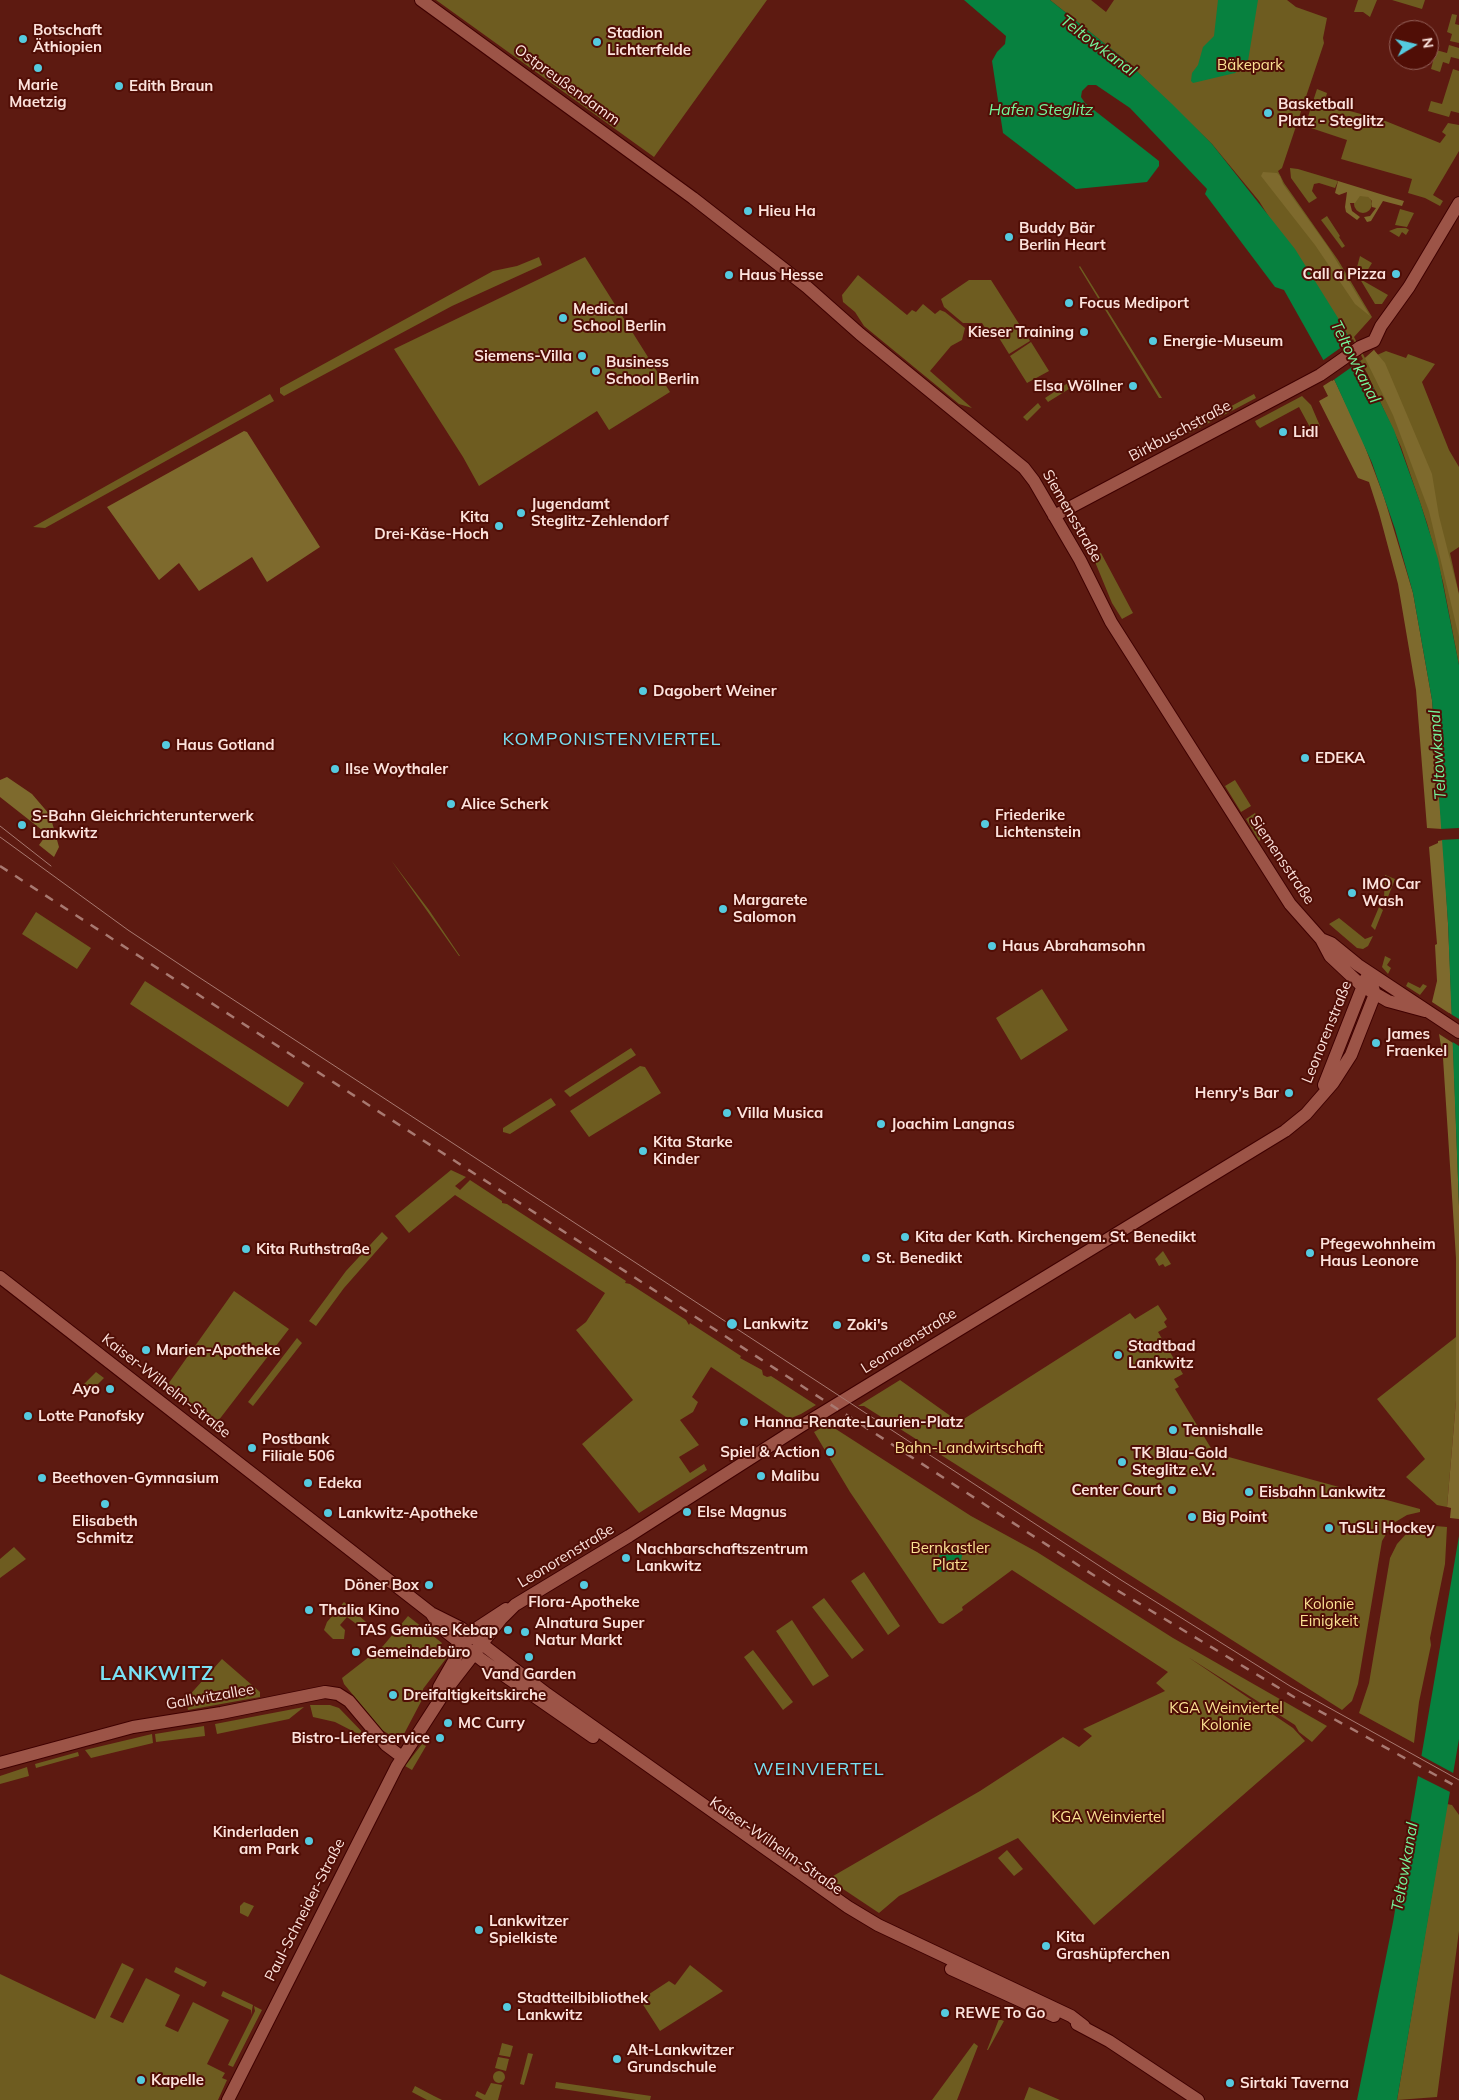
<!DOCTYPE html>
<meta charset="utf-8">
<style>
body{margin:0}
#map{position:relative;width:1459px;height:2100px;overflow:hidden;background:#5d1a11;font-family:Mulish,sans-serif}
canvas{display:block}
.north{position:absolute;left:1389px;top:20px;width:50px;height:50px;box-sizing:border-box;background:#500e06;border:1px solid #95635c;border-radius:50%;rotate:81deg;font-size:14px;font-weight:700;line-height:20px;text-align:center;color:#fce2dc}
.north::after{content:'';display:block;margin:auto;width:18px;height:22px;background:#55cadf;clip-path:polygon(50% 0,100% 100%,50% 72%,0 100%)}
</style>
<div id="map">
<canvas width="1459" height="2100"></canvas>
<div class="north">N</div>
</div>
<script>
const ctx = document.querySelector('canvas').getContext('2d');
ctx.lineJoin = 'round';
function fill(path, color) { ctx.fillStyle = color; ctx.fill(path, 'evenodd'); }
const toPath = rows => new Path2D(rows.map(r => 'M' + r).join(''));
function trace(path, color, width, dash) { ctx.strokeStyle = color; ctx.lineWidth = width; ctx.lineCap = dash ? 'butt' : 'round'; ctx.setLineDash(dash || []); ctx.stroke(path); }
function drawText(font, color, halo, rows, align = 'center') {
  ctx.font = font + ' Mulish,sans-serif'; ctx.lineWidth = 4; ctx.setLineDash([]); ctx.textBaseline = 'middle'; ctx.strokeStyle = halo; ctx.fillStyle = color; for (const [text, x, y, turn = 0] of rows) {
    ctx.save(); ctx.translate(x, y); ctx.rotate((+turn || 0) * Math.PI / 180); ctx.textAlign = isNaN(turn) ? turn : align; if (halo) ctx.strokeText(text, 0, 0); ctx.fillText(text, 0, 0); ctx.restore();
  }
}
fill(toPath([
 [436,0,767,0,654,157],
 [1050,0,1091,0,1106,12,1114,0,1287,0,1296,7,1327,18,1323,38,1324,43,1282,168,1278,171,1284,183,1338,260,1372,317,1354,337,1365,358,1374,350,1377,355,1386,351,1406,358,1408,354,1435,364,1422,382,1449,450,1459,467,1459,547,1450,553,1459,594,1459,665,1443,582,1427,523,1401,447,1367,373,1259,201,1212,144,1124,59],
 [1358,0,1377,0,1370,17,1363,12,1354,12],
 [1392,0,1425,0,1422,9],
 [1452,14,1457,15,1455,24,1459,25,1459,43,1450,41,1452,34,1447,32],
 [1449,45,1459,48,1459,59,1451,57,1449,64,1443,62,1440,72,1431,69,1436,50,1447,53],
 [1453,69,1459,71,1459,113,1451,111,1449,117,1428,111,1431,101,1442,104],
 [1317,89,1327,93,1324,104,1383,120,1440,143,1446,135,1442,132,1448,123,1459,125,1459,151,1433,195,1443,201,1440,206,1425,198,1408,193,1412,179,1341,159,1347,140,1305,126],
 [1290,168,1298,169,1338,181,1335,188,1319,183,1314,184,1312,191,1317,198,1309,203,1291,178],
 '1354 204a9 9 0 1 1 18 0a9 9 0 1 1-18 0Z',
 [1400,209,1414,213,1407,227,1395,225],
 [1327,216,1340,236,1339,237,1345,246,1342,248,1321,220],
 [1397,228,1406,228,1409,230,1406,235,1402,232,1399,237,1389,231],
 [1360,256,1372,263,1364,276,1356,271],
 [539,257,542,265,452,306,284,396,280,393,280,388,493,271,517,266],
 [585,257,670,392,609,430,597,411,479,486,463,457,394,349],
 [1080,266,1162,398,1159,398,1079,267],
 [858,275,907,315,912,310,916,312,923,304,935,314,940,310,945,312,965,328,962,340,951,346,930,371,972,408,959,404,864,326,855,312,843,302,842,295],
 [1360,279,1388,295,1382,304,1375,304],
 [969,280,991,280,1030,341,1009,354,996,333,990,336,982,323,963,323,944,307,941,299],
 [1031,342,1049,371,1027,383,1010,356],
 [1074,379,1077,384,1048,402,1045,398],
 [270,394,274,401,45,528,33,527],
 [1254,394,1256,398,1190,433,1186,430],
 [1302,396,1311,405,1320,426,1312,431,1299,407,1260,428,1257,425,1255,421],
 [1038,403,1041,407,1027,421,1023,417],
 [1101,553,1133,613,1122,619,1112,603,1093,557],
 [1235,780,1251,806,1241,812,1225,786],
 [1255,813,1268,835,1259,841,1246,819],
 [391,860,429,910,460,956,459,956],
 [1385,875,1395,879,1386,902,1384,898],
 [1379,907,1383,910,1375,930,1371,926],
 [36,912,91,948,77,969,22,934],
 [1339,918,1365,939,1373,936,1368,946,1363,949,1357,948,1329,924],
 [1385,956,1391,959,1387,965,1391,968,1388,974,1382,967],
 [145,981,304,1083,288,1107,130,1004],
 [1408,982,1420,988,1423,984,1427,986,1420,995,1406,986],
 [1042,989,1068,1030,1021,1060,996,1018],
 [631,1048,636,1055,570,1097,564,1091],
 [640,1066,645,1067,661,1093,589,1137,570,1111],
 [551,1098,556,1105,510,1134,503,1132,503,1128],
 [451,1170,466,1177,455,1186,460,1190,470,1180,502,1201,502,1203,507,1204,626,1281,625,1283,630,1284,686,1320,689,1325,690,1323,741,1356,740,1358,762,1370,763,1375,767,1377,771,1376,816,1405,801,1414,789,1419,711,1367,692,1397,698,1402,693,1412,680,1420,699,1445,679,1457,690,1473,704,1464,707,1470,639,1513,582,1444,633,1400,576,1330,586,1322,605,1293,455,1195,409,1233,395,1216],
 [382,1232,388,1238,344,1288,316,1326,309,1321,346,1271],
 [1163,1251,1171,1264,1165,1267,1163,1264,1159,1266,1155,1259],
 [234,1291,289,1329,215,1425,166,1387],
 [1158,1305,1167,1319,1164,1322,1167,1327,1158,1332,1183,1374,1174,1379,1179,1387,1175,1389,1214,1453,1420,1509,1420,1512,1407,1515,1392,1524,1382,1541,1358,1684,1352,1701,1342,1710,864,1406,858,1406,900,1380,959,1422,1130,1313,1135,1319],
 [1456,1337,1456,1401,1447,1507,1437,1505,1406,1477,1425,1459,1377,1399],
 [297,1338,302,1343,253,1406,248,1402],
 [96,1372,104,1378,86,1396,86,1389,82,1386],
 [828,1424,971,1516,1037,1552,1173,1638,1327,1726,1312,1742,1299,1732,1295,1725,1188,1657,1293,1728,1305,1741,1094,1925,1018,1838,899,1896,879,1913,828,1879,980,1791,1063,1737,1079,1747,1092,1736,1083,1729,1165,1691,1156,1683,1168,1672,1012,1570,962,1607,963,1610,943,1624,939,1623,850,1492,814,1432],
 [1424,1525,1447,1527,1445,1564,1430,1638,1431,1645,1419,1702,1414,1743,1359,1713,1369,1683,1390,1558,1397,1544,1406,1534],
 [14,1547,26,1559,0,1578,0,1559],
 [864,1572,900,1626,888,1635,851,1581],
 [824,1598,864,1650,852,1659,812,1607],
 [344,1602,366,1622,364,1625,359,1626,347,1617,340,1625,345,1630,344,1639,333,1639,324,1630,327,1622],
 [408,1616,442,1643,438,1649,448,1656,423,1689,424,1696,404,1734,395,1738,382,1730,344,1684,342,1678,383,1646],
 [792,1620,829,1676,813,1686,776,1631],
 [753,1650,793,1702,783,1710,744,1657],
 [222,1659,260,1692,260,1697,188,1710,186,1699],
 [310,1705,330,1705,339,1708,370,1740,335,1722,313,1717],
 [304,1707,289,1719,217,1734,215,1724],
 [204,1726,205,1736,156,1742,155,1734],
 [152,1734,153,1743,91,1758,85,1750],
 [422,1744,426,1746,412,1770,405,1766],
 [78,1752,79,1756,36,1768,35,1764],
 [27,1767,29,1776,0,1784,0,1776],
 [1447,1804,1452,1805,1459,1815,1459,1931,1437,2097,1397,2100],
 [1007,1850,1023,1869,1014,1876,998,1858],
 [244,1902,254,1906,248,1917,240,1913,240,1906],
 [122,1963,134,1969,110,2017,123,2023,146,1978,180,1995,165,2026,178,2032,193,2002,229,2020,207,2064,225,2073,222,2078,227,2080,218,2100,0,2100,0,1974,95,2019],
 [690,1965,723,1991,660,2031,640,2000,669,1981,675,1985],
 [176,1967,207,1982,204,1987,174,1972],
 [223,1991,253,2005,251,2015,251,2010,221,1996],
 [254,2006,262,2010,233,2067,228,2065,255,2011],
 [999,2019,1004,2021,988,2050,987,2050],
 [502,2043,513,2046,510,2057,499,2055],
 [974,2043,978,2046,957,2100,932,2100],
 [528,2053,533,2054,524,2085,520,2084],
 [498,2057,509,2059,506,2071,495,2068],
 '493 2077a6 6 0 1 1 12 0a6 6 0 1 1-12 0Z',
 [556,2082,651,2096,650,2100,636,2100,555,2088],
 [491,2083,502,2085,498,2100,483,2100,475,2096,477,2091,485,2095],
 [415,2086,434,2096,442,2100,427,2100,412,2092],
 [1029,2087,1039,2091,1060,2100,1024,2100]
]), '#6e5c20');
fill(toPath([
 [1263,172,1277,173,1280,176,1283,184,1328,247,1370,316,1355,304,1315,245,1261,176],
 [1338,181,1390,197,1404,201,1402,206,1383,201,1371,221,1367,222,1364,217,1370,216,1376,208,1372,207,1372,201,1368,197,1360,196,1355,203,1350,203,1352,211,1360,217,1357,220,1346,212,1345,207,1347,192,1339,195,1335,193],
 [1374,350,1385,363,1432,474,1439,516,1459,595,1459,637,1429,511,1393,415,1365,358],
 [1334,379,1361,436,1384,497,1413,593,1432,700,1442,829,1427,828,1416,690,1398,584,1379,513,1369,482,1358,478,1319,401,1328,396,1323,386],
 [244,431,247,432,320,547,267,582,252,557,199,591,179,563,159,580,107,507],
 [7,777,32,794,50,815,59,847,54,857,39,845,47,834,0,797,0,780],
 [1443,840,1448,923,1452,1015,1432,1002,1437,981,1435,945,1437,944,1429,847,1438,843,1438,841],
 [1439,1034,1453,1043,1459,1206,1459,1519,1450,1518,1451,1508,1447,1507,1456,1401,1456,1258,1443,1058]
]), '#7e6a2d');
fill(toPath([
 [964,0,1050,0,1124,59,1172,104,1212,144,1295,249,1343,326,1394,430,1420,502,1438,559,1459,665,1459,1206,1448,923,1432,700,1413,593,1395,529,1372,463,1334,379,1284,290,1275,287,1205,194,1207,189,1130,108,1096,85,1088,85,1082,91,1081,97,1085,103,1159,161,1159,166,1147,182,1076,189,1003,133,992,61,997,52,1005,44,1006,36],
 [1218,0,1258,0,1248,61,1235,73,1193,83,1191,81,1192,73,1198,65,1203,47,1214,36],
 [1459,1536,1459,1739,1397,2100,1357,2100,1393,1922],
 [956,1546,960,1547,963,1551,960,1565,952,1571,939,1572,936,1566,940,1554,946,1548]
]), '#07813f');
fill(toPath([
 [1353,339,1363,359,1332,381,1322,361],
 [1459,828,1459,839,1440,840,1440,829],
 [1449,1013,1459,1019,1459,1046,1451,1041],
 [1420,1755,1455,1774,1452,1793,1416,1775]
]), '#5d1a11');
const secondary = toPath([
 [421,0,693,198,807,287,860,334,1024,468,1034,481,1080,560,1111,622,1290,904,1321,939,1330,956,1362,986,1388,1001,1425,1011],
 [1054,516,1320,375,1360,347,1374,341,1381,326,1409,287,1459,203],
 [1321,939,1331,943,1358,965,1459,1032],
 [1324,1085,1366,978],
 [0,1277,431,1613,461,1628,547,1694,848,1907,878,1925,1071,2016,1084,2026],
 [431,1613,440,1627,482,1660,593,1737],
 [439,1687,463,1645,477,1628,506,1609],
 [0,1763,133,1727,221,1713,325,1692,338,1694,349,1701,386,1745,402,1757],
 [951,1969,1054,2016],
 [1077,2024,1109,2041,1198,2100],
 [228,2100,397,1766,446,1690,501,1619,515,1605,629,1536,801,1426,1285,1131,1306,1114,1333,1083,1351,1055,1375,994,1368,972]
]);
trace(secondary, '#3f0000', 14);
trace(secondary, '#9c5447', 12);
trace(toPath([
 [0,826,51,866],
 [0,837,128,930,194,974,1121,1580,1290,1686,1459,1780]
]), '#a87971', 1);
trace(toPath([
 [0,866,1115,1589,1294,1697,1459,1788]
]), '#a87971', 2.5, [9, 9]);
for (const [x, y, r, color] of [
 [23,39,5,"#55cadf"],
 [597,42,5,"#55cadf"],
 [38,68,5,"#55cadf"],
 [119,86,5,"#55cadf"],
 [1268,113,5,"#55cadf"],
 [748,211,5,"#55cadf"],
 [1009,237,5,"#55cadf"],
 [1396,274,5,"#55cadf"],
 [729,275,5,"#55cadf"],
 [1069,303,5,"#55cadf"],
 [563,318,5,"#55cadf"],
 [1084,332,5,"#55cadf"],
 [1153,341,5,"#55cadf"],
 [582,356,5,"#55cadf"],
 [596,371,5,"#55cadf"],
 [1133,386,5,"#55cadf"],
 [1283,432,5,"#55cadf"],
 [521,513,5,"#55cadf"],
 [499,526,5,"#55cadf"],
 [643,691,5,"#55cadf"],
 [166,745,5,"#55cadf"],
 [1305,758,5,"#55cadf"],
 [335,769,5,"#55cadf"],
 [451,804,5,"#55cadf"],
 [985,824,5,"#55cadf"],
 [22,825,5,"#55cadf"],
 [1352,893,5,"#55cadf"],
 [723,909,5,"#55cadf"],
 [992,946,5,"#55cadf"],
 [1376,1043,5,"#55cadf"],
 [1289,1093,5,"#55cadf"],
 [727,1113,5,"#55cadf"],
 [881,1124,5,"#55cadf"],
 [643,1151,5,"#55cadf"],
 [905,1237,5,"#55cadf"],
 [246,1249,5,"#55cadf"],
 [1310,1253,5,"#55cadf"],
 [866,1258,5,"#55cadf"],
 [732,1324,6,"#55cadf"],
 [837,1325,5,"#55cadf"],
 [146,1350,5,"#55cadf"],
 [1118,1355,5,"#55cadf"],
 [110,1389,5,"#55cadf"],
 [28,1416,5,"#55cadf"],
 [744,1422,5,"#55cadf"],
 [1173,1430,5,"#55cadf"],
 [252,1448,5,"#55cadf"],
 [830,1452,5,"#55cadf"],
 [1122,1462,5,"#55cadf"],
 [761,1476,5,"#55cadf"],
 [42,1478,5,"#55cadf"],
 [308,1483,5,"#55cadf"],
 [1172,1490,5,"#55cadf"],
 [1249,1492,5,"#55cadf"],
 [105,1504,5,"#55cadf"],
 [687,1512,5,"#55cadf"],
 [328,1513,5,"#55cadf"],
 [1192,1517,5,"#55cadf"],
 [1329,1528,5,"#55cadf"],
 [626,1558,5,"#55cadf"],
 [429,1585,5,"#55cadf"],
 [584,1585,5,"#55cadf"],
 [309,1610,5,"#55cadf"],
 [508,1630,5,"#55cadf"],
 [525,1632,5,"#55cadf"],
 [356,1652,5,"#55cadf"],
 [529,1657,5,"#55cadf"],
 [393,1695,5,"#55cadf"],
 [448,1723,5,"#55cadf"],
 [440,1738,5,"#55cadf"],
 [309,1841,5,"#55cadf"],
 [479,1930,5,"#55cadf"],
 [1046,1946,5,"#55cadf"],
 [507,2007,5,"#55cadf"],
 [945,2013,5,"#55cadf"],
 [617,2059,5,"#55cadf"],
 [141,2080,5,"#55cadf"],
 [1230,2083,5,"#55cadf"]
]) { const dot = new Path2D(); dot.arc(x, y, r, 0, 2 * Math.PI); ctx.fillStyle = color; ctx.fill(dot); trace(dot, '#500e06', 2); }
drawText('bold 15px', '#fce2dc', '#500e06', [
 ["Botschaft",33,30],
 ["Äthiopien",33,47],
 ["Stadion",607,33],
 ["Lichterfelde",607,50],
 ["Marie",38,85,"center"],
 ["Maetzig",38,102,"center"],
 ["Edith Braun",129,86],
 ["Basketball",1278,104],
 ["Platz - Steglitz",1278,121],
 ["Hieu Ha",758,211],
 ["Buddy Bär",1019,228],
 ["Berlin Heart",1019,245],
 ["Call a Pizza",1386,274,"right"],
 ["Haus Hesse",739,275],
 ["Focus Mediport",1079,303],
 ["Medical",573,309],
 ["School Berlin",573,326],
 ["Kieser Training",1074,332,"right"],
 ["Energie-Museum",1163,341],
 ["Siemens-Villa",572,356,"right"],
 ["Business",606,362],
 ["School Berlin",606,379],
 ["Elsa Wöllner",1123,386,"right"],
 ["Lidl",1293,432],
 ["Jugendamt",531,504],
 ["Steglitz-Zehlendorf",531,521],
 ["Kita",489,517,"right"],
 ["Drei-Käse-Hoch",489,534,"right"],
 ["Dagobert Weiner",653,691],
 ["Haus Gotland",176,745],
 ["EDEKA",1315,758],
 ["Ilse Woythaler",345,769],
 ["Alice Scherk",461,804],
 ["Friederike",995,815],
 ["Lichtenstein",995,832],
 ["S-Bahn Gleichrichterunterwerk",32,816],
 ["Lankwitz",32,833],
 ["IMO Car",1362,884],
 ["Wash",1362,901],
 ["Margarete",733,900],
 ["Salomon",733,917],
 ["Haus Abrahamsohn",1002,946],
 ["James",1386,1034],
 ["Fraenkel",1386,1051],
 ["Henry's Bar",1279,1093,"right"],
 ["Villa Musica",737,1113],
 ["Joachim Langnas",891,1124],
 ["Kita Starke",653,1142],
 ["Kinder",653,1159],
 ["Kita der Kath. Kirchengem. St. Benedikt",915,1237],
 ["Pfegewohnheim",1320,1244],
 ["Haus Leonore",1320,1261],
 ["Kita Ruthstraße",256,1249],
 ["St. Benedikt",876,1258],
 ["Lankwitz",743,1324],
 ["Zoki's",847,1325],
 ["Stadtbad",1128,1346],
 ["Lankwitz",1128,1363],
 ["Marien-Apotheke",156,1350],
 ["Ayo",100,1389,"right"],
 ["Lotte Panofsky",38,1416],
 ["Hanna-Renate-Laurien-Platz",754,1422],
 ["Tennishalle",1183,1430],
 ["Postbank",262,1439],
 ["Filiale 506",262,1456],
 ["Spiel & Action",820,1452,"right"],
 ["TK Blau-Gold",1132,1453],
 ["Steglitz e.V.",1132,1470],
 ["Malibu",771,1476],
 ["Beethoven-Gymnasium",52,1478],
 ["Edeka",318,1483],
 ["Center Court",1162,1490,"right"],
 ["Eisbahn Lankwitz",1259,1492],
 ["Else Magnus",697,1512],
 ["Lankwitz-Apotheke",338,1513],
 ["Big Point",1202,1517],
 ["Elisabeth",105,1521,"center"],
 ["Schmitz",105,1538,"center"],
 ["TuSLi Hockey",1339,1528],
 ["Nachbarschaftszentrum",636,1549],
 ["Lankwitz",636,1566],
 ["Döner Box",419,1585,"right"],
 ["Flora-Apotheke",584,1602,"center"],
 ["Thalia Kino",319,1610],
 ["Alnatura Super",535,1623],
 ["Natur Markt",535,1640],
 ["TAS Gemüse Kebap",498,1630,"right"],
 ["Gemeindebüro",366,1652],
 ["Vand Garden",529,1674,"center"],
 ["Dreifaltigkeitskirche",403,1695],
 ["MC Curry",458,1723],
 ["Bistro-Lieferservice",430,1738,"right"],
 ["Kinderladen",299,1832,"right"],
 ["am Park",299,1849,"right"],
 ["Lankwitzer",489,1921],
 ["Spielkiste",489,1938],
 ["Kita",1056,1937],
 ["Grashüpferchen",1056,1954],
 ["Stadtteilbibliothek",517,1998],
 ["Lankwitz",517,2015],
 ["REWE To Go",955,2013],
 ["Alt-Lankwitzer",627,2050],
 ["Grundschule",627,2067],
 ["Kapelle",151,2080],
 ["Sirtaki Taverna",1240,2083]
], 'left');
drawText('15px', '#fce293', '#500e06', [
 ["Bäkepark",1250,65],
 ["Bahn-Landwirtschaft",969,1448],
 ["Bernkastler",950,1548],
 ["Platz",950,1565],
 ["Kolonie",1329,1604],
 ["Einigkeit",1329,1621],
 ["KGA Weinviertel",1226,1708],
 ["Kolonie",1226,1725],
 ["KGA Weinviertel",1108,1817]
]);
drawText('15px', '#fce2dc', '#500e06', [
 ["Ostpreußendamm",567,85,36],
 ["Birkbuschstraße",1180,431,-28],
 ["Siemensstraße",1072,516,60],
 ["Siemensstraße",1282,860,56],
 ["Leonorenstraße",1327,1032,-68],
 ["Leonorenstraße",909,1341,-32],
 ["Kaiser-Wilhelm-Straße",166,1386,38],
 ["Leonorenstraße",566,1556,-31],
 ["Gallwitzallee",210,1697,-10],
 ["Kaiser-Wilhelm-Straße",776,1846,35],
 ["Paul-Schneider-Straße",305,1910,-63]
]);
drawText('italic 16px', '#74f49a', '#500e06', [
 ["Teltowkanal",1098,46,37],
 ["Hafen Steglitz",1041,110],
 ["Teltowkanal",1355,362,63],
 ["Teltowkanal",1438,755,-94],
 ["Teltowkanal",1405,1867,-80]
]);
ctx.letterSpacing = '1px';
drawText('18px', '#79e1f4', '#500e06', [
 ["KOMPONISTENVIERTEL",612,740],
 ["WEINVIERTEL",819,1770]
]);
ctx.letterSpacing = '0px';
ctx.letterSpacing = '1px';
drawText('bold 20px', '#79e1f4', '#500e06', [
 ["LANKWITZ",157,1674]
]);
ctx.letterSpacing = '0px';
</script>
